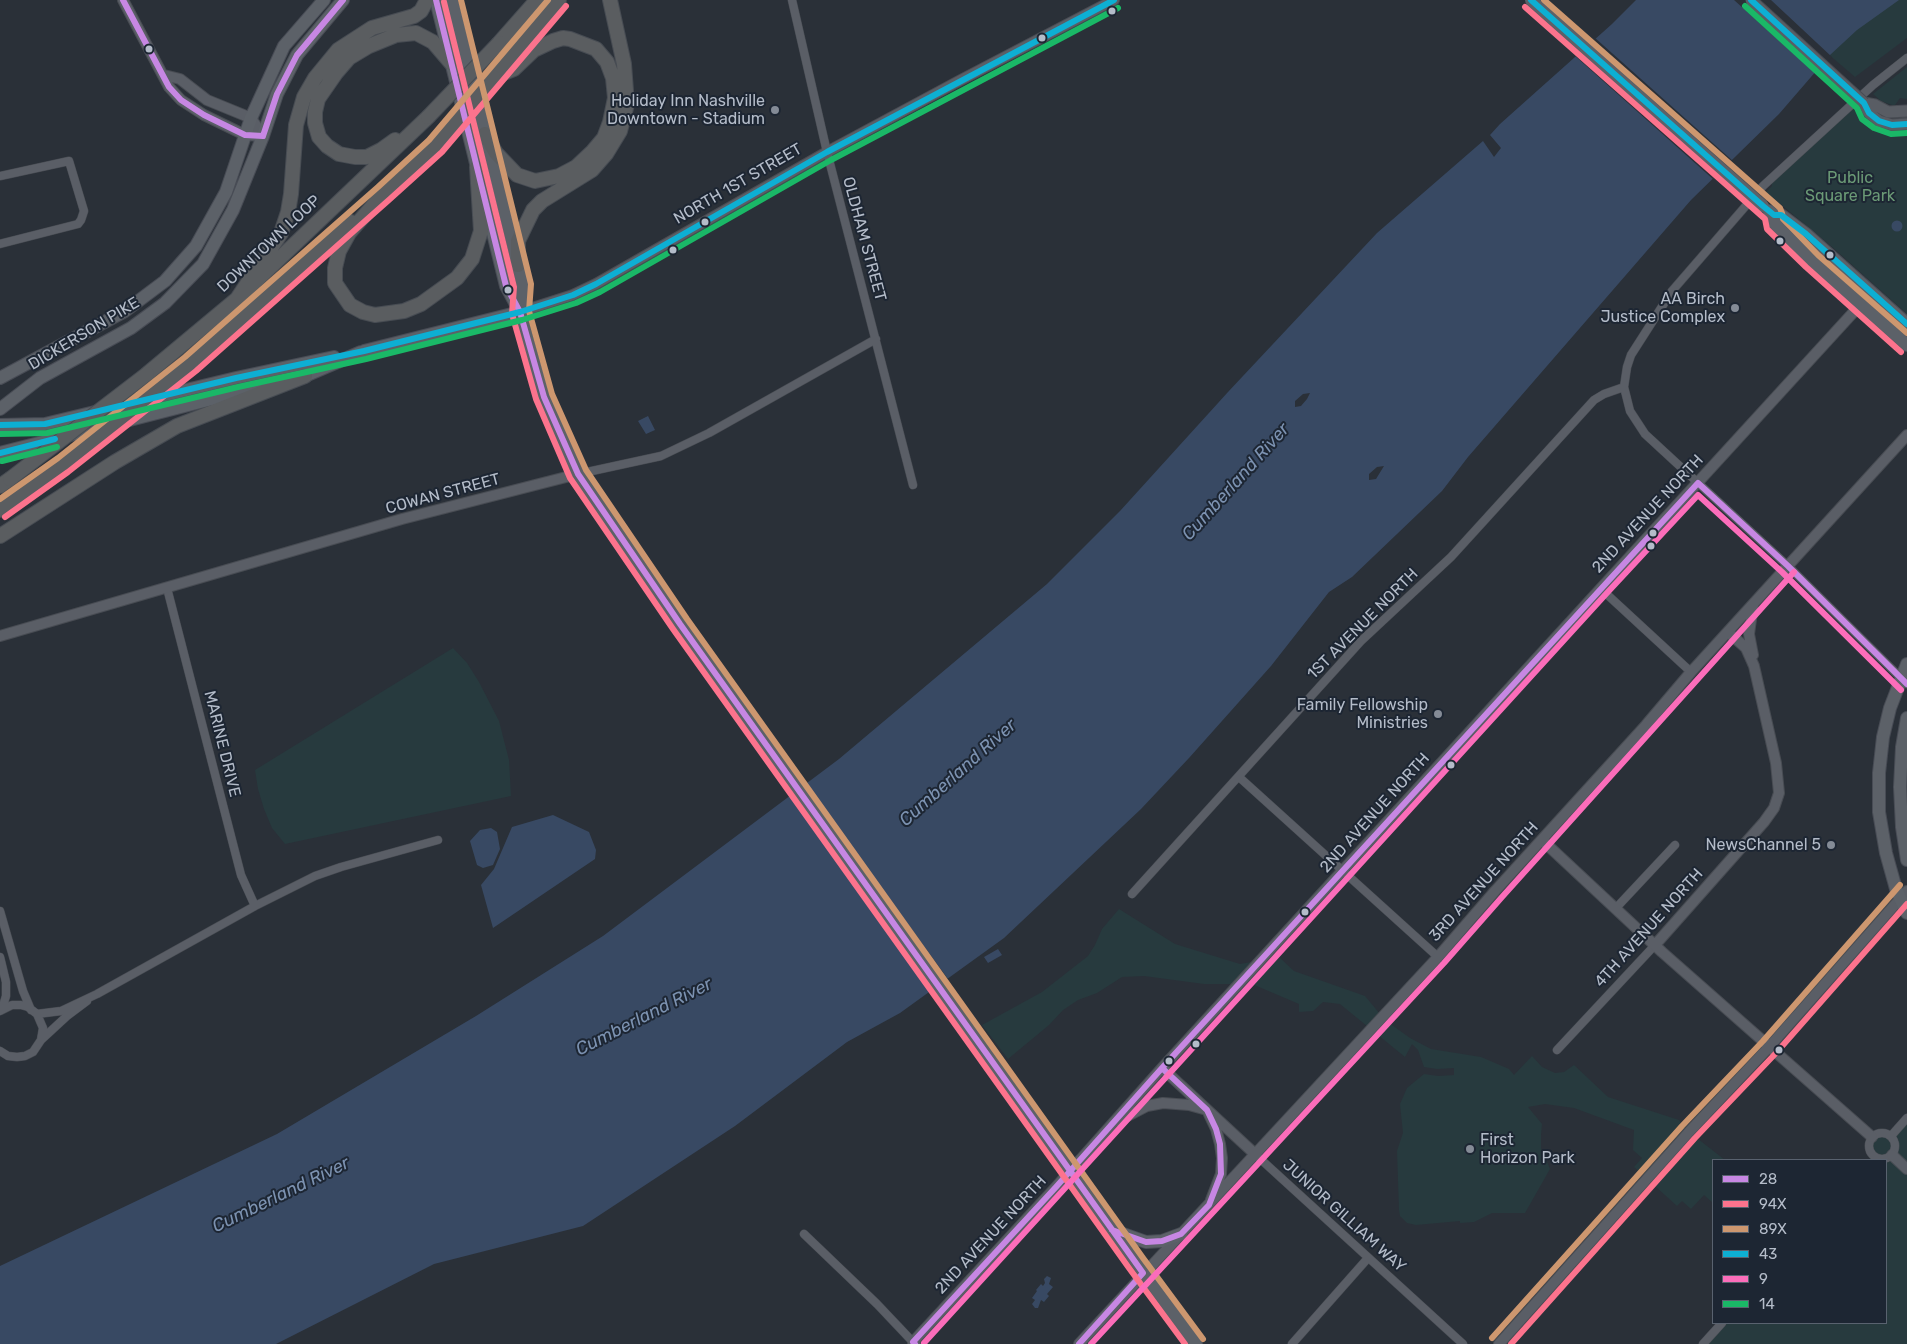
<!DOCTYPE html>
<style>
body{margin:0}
#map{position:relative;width:1907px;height:1344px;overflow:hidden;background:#2a3038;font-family:Rubik,sans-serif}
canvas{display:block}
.legend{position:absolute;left:1712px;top:1159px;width:175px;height:165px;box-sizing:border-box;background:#1d2633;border:1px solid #59626f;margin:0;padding:6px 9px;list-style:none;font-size:15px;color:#b4bcc9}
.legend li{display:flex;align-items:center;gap:10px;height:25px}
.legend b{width:25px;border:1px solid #59626f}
</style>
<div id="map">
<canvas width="1907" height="1344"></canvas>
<ul class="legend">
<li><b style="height:6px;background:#c787e3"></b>28</li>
<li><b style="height:6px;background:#fc738d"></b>94X</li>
<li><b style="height:6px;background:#cd976f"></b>89X</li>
<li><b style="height:6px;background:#0dafd3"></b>43</li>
<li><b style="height:6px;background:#fb6dba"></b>9</li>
<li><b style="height:6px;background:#1ab867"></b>14</li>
</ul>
</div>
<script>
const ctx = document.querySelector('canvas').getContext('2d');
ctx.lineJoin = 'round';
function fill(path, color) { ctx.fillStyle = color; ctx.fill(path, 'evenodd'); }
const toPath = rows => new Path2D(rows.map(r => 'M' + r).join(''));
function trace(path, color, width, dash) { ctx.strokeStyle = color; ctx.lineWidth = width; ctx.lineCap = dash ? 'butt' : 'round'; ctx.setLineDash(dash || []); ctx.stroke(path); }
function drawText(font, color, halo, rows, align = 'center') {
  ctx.font = font + ' Rubik,sans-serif'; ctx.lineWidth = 4; ctx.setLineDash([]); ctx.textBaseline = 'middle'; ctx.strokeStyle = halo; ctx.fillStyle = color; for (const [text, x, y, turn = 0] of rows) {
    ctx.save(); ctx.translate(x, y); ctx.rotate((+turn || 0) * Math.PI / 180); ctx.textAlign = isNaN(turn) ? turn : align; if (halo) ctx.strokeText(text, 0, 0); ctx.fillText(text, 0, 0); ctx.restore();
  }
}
fill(toPath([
 [1877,0,1907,0,1907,38,1855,77,1813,41],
 [1907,67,1907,99,1900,98,1895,105,1892,105,1881,101,1873,94],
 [1851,107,1874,129,1885,133,1901,133,1907,130,1907,314,1831,246,1766,192,1772,186,1771,182],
 [453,648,467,663,479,682,499,721,509,760,511,796,285,844,272,828,264,809,258,789,255,770],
 [1119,909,1175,944,1240,964,1279,957,1294,971,1365,996,1385,1020,1410,1038,1431,1049,1481,1057,1509,1069,1514,1075,1532,1056,1542,1067,1555,1073,1564,1072,1574,1065,1608,1097,1679,1120,1689,1132,1725,1160,1713,1160,1713,1203,1704,1195,1691,1209,1682,1201,1677,1206,1634,1167,1642,1158,1633,1150,1634,1130,1574,1108,1545,1104,1528,1107,1542,1124,1541,1135,1541,1148,1550,1169,1525,1213,1492,1213,1474,1222,1460,1223,1460,1221,1416,1225,1407,1223,1400,1216,1399,1210,1397,1151,1403,1133,1400,1104,1407,1088,1424,1074,1438,1076,1454,1075,1454,1068,1437,1069,1424,1067,1418,1050,1412,1044,1405,1057,1340,1004,1323,1002,1313,1011,1299,1012,1299,1004,1252,984,1204,984,1144,976,1122,977,1097,993,1078,1000,1063,1010,1049,1025,1008,1059,982,1025,1042,992,1088,956,1095,945,1102,929],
 [1907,1118,1907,1344,1703,1344,1722,1323,1886,1323,1886,1160,1869,1160,1873,1156,1869,1145,1873,1135,1877,1133,1886,1133,1891,1136]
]), '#273a3e');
fill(toPath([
 [1636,0,1899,0,1857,30,1830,55,1779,114,1691,200,1468,457,1442,491,1352,577,1329,592,1271,666,1189,758,1141,809,1004,938,900,1013,847,1042,735,1126,583,1226,434,1264,276,1344,0,1344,0,1266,277,1134,476,1016,603,936,839,759,1047,584,1120,511,1228,392,1377,233,1483,141,1494,157,1501,148,1490,135,1500,124,1612,24],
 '1891.5 226a5.5 5.5 0 1 1 11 0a5.5 5.5 0 1 1-11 0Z',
 [648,416,655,430,646,434,638,421],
 [553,815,589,832,596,850,595,859,493,928,481,885,494,869,512,827],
 [491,828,497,832,500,849,493,865,483,868,477,865,470,841,480,830],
 [998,949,1002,955,988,963,984,957],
 [1047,1276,1051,1278,1049,1284,1053,1287,1047,1294,1049,1296,1044,1302,1041,1300,1038,1308,1035,1308,1032,1304,1035,1300,1032,1298,1037,1291,1036,1290,1041,1284,1043,1286,1045,1283,1044,1279]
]), '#384963');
fill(toPath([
 [1734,0,1771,0,1832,57,1817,75],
 [1594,37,1733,161,1714,180,1574,55],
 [1310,393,1307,399,1301,406,1295,407,1295,401,1303,394],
 [1384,466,1376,479,1369,480,1369,474,1377,467],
 [806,784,948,979,930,991,791,795]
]), '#2a3038');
const minor = toPath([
 [792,0,827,152,913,485],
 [1907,58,1873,85,1763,186,1672,291,1631,355,1627,367,1624,387,1630,411,1645,434,1788,566,1907,684],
 [0,176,69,161,84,211,81,220,78,224,0,244],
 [578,474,661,456,709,433,876,339],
 [167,588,241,875,255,906],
 [1600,588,1691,672],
 [1239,777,1438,957],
 [1132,894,1361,641,1451,557,1594,400,1604,394,1624,387],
 [1616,908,1675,845],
 [0,911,23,991,31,1010],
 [0,957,6,982,6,996,2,1009],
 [0,1011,12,1005,21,1005,28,1007,37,1014,43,1028,41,1040,33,1052,25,1056,17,1057,8,1056,0,1051],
 [37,1014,61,1011,97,994,255,906,315,876,341,867,438,840],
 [41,1040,67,1016,87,1001],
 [1557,1050,1655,945],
 '1869 1146a13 13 0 1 1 26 0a13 13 0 1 1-26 0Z',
 [1891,1136,1907,1118],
 [1256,1155,1463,1344],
 [804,1234,877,1304,913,1342,912,1344],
 [1292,1344,1368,1258],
 [1703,1344,1722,1323]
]);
const tertiary = toPath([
 [123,0,169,87,181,100,204,115,245,135,263,136],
 [164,75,180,79,207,100,251,118,263,136],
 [520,312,573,295,596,284,827,152,959,81,1114,0],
 [0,636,402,519,578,474],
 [1753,655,1749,634,1753,605],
 [1542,840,1662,952,1872,1137],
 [1655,945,1764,822,1774,808,1779,793,1776,763,1754,666,1746,648,1728,632],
 [1162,1068,1256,1155],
 [1118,1121,1147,1106,1163,1103,1189,1105,1207,1110,1216,1129,1220,1144,1222,1158,1221,1174,1211,1200],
 [1892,1155,1907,1169],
 [915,1344,913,1342,1056,1187,1162,1068,1861,304],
 [1079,1344,1438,957,1495,891,1646,725,1691,672,1907,435],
 [1499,1344,1689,1132,1769,1047,1907,891]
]);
const secondary = toPath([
 [1864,103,1869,113,1879,121,1892,125,1907,124],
 [1864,103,1875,105,1888,112,1907,111]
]);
const primary = toPath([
 [436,0,506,286,520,312,544,397,578,474,680,624],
 [452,0,523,286,520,312],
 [1769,211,1774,215,1781,215,1806,234,1907,324],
 [1774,215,1774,223,1812,261,1907,345],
 [364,351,520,312],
 [0,378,125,311,165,281,196,246,226,192,251,118,284,46,324,0],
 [296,378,305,376,361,352],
 [0,409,40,378,131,328,165,303,203,264,233,210,263,136,277,94,297,55,343,0],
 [0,425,45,424,236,378,334,357],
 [0,453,271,384],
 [1907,664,1890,708,1883,737,1879,773,1879,812,1886,853,1896,889,1907,913],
 [1907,718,1902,747,1900,787,1902,827,1907,860],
 [1087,1195,1196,1344],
 [1112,1230,1146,1242,1162,1241,1181,1234]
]);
const motorway = toPath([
 [499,43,537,0],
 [495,75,559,0],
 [485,134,496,153,517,175,535,181,559,176,576,167,593,151,604,138,610,122,615,98,613,78,607,62,596,49,570,39,563,38,553,41,534,50,514,69,493,77],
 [395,140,381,150,367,157,355,157,339,154,327,146,319,137,315,123,315,112,318,99,336,73,349,58,369,46,396,35,416,33,433,42,451,63],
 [384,193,349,233,339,251,335,268,335,283,350,305,363,312,375,315,404,311,421,304,457,278,472,259,481,231,477,167],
 [377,199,435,146],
 [518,265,518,241,533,210,542,201,592,170,606,154,620,131,627,104,624,64,610,0],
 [237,299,281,233,288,212,291,194,296,125,304,97,315,78,338,50,372,28,414,16,421,11,427,0],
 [191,364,351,222],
 [147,374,237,299,428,117],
 [0,486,10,479],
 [0,510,63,465],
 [0,536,115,462,177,426,305,376]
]);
trace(minor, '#484c53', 9);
trace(tertiary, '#484c53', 12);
trace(secondary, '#484c53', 13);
trace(primary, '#484c55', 14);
trace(motorway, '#474c53', 16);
trace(minor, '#5a5e66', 8);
trace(tertiary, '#5a5e66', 10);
trace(secondary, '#595d64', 11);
trace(primary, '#5c6168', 12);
trace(motorway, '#5a5d60', 14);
const secondaryBridge = toPath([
 [1751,0,1864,103]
]);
const primaryBridge = toPath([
 [1531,0,1763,206],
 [680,624,1087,1195]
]);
const motorwayBridge = toPath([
 [428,117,499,43],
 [435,146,493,77],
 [63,465,191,364],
 [10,479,147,374]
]);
trace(secondaryBridge, '#484c53', 13, []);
trace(primaryBridge, '#484c55', 14, []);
trace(motorwayBridge, '#474c53', 16, []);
trace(secondaryBridge, '#595d64', 11);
trace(primaryBridge, '#5c6168', 12);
trace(motorwayBridge, '#5a5d60', 14);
trace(toPath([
 [123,0,169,87,181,100,204,115,245,135,263,136],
 [436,0,506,286,520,312,544,397,578,474,680,624,1143,1273,1079,1344],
 [263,136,277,94,297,55,343,0],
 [1112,1230,1146,1242,1162,1241,1181,1234,1209,1205,1221,1174,1220,1144,1216,1129,1207,1110,1162,1068],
 [915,1344,913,1342,1056,1187,1162,1068,1698,483,1788,566,1907,684]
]), '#c787e3', 6);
trace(toPath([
 [444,2,514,287,512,314,536,399,570,478,673,629,1129,1268,1185,1344],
 [1525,7,1765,219,1767,229,1806,267,1901,352],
 [5,517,68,472,196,371,390,199,442,152,566,6],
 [1511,1344,1695,1138,1776,1053,1907,904]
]), '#fc738d', 6);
trace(toPath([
 [461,0,531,284,529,311,552,394,586,470,687,619,1143,1258,1203,1339],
 [1544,0,1780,208,1782,213,1783,219,1818,255,1907,333],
 [0,499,58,458,185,357,378,187,429,140,548,0],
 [1492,1338,1682,1126,1763,1041,1900,885]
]), '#cd976f', 6);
trace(toPath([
 [1531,0,1763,206,1774,215,1781,215,1806,234,1907,324],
 [1751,0,1864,103,1869,113,1879,121,1892,125,1907,124],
 [0,425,45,424,236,378,364,351,520,312,573,295,596,284,827,152,1114,0],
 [0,453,55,439]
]), '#0dafd3', 6);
trace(toPath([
 [924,1343,1606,594,1698,495,1782,572,1901,690],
 [1091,1344,1444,963,1502,897,1794,572]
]), '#fb6dba', 6);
trace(toPath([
 [1745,6,1857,108,1862,119,1874,128,1891,134,1907,133],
 [0,434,47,433,238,387,366,359,522,320,576,303,600,292,831,160,1118,8],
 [2,461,57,447]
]), '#1ab867', 6);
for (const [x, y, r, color] of [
 [1112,11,4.5,"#b4bcc9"],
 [1042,38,4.5,"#b4bcc9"],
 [149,49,4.5,"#b4bcc9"],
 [775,110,5,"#848b96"],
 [705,222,4.5,"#b4bcc9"],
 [1780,241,4.5,"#b4bcc9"],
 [673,250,4.5,"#b4bcc9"],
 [1830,255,4.5,"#b4bcc9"],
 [508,290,4.5,"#b4bcc9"],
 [1735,308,5,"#848b96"],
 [1653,533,4.5,"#b4bcc9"],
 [1651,546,4.5,"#b4bcc9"],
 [1438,714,5,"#848b96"],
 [1451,765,4.5,"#b4bcc9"],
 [1831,845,5,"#848b96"],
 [1305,912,4.5,"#b4bcc9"],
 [1196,1044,4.5,"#b4bcc9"],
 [1779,1050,4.5,"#b4bcc9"],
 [1169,1061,4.5,"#b4bcc9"],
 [1470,1149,5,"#848b96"]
]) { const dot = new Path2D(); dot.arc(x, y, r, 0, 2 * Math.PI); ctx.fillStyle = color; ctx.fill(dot); trace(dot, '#1d2633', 2); }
drawText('16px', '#b4bcc9', '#1d2633', [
 ["Holiday Inn Nashville",765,101],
 ["Downtown - Stadium",765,119],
 ["AA Birch",1725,299],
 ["Justice Complex",1725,317],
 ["Family Fellowship",1428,705],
 ["Ministries",1428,723],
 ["NewsChannel 5",1821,845],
 ["First",1480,1140,"left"],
 ["Horizon Park",1480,1158,"left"]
], 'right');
drawText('16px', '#6b9a76', '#1d2633', [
 ["Public",1850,178],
 ["Square Park",1850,196]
]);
drawText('16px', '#b4bcc9', '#1d2633', [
 ["NORTH 1ST STREET",738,184,-30],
 ["OLDHAM STREET",864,239,75],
 ["DOWNTOWN LOOP",269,244,-43],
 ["DICKERSON PIKE",84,334,-31],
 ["COWAN STREET",443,494,-15],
 ["2ND AVENUE NORTH",1648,514,-47],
 ["1ST AVENUE NORTH",1363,624,-45],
 ["MARINE DRIVE",222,744,76],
 ["2ND AVENUE NORTH",1375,813,-48],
 ["3RD AVENUE NORTH",1484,882,-48],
 ["4TH AVENUE NORTH",1649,928,-48],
 ["JUNIOR GILLIAM WAY",1344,1216,42],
 ["2ND AVENUE NORTH",991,1235,-47]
]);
drawText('italic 18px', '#7c92b1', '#1d2633', [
 ["Cumberland River",1236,482,-48],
 ["Cumberland River",958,773,-42],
 ["Cumberland River",644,1017,-27],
 ["Cumberland River",281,1195,-26]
]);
</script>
